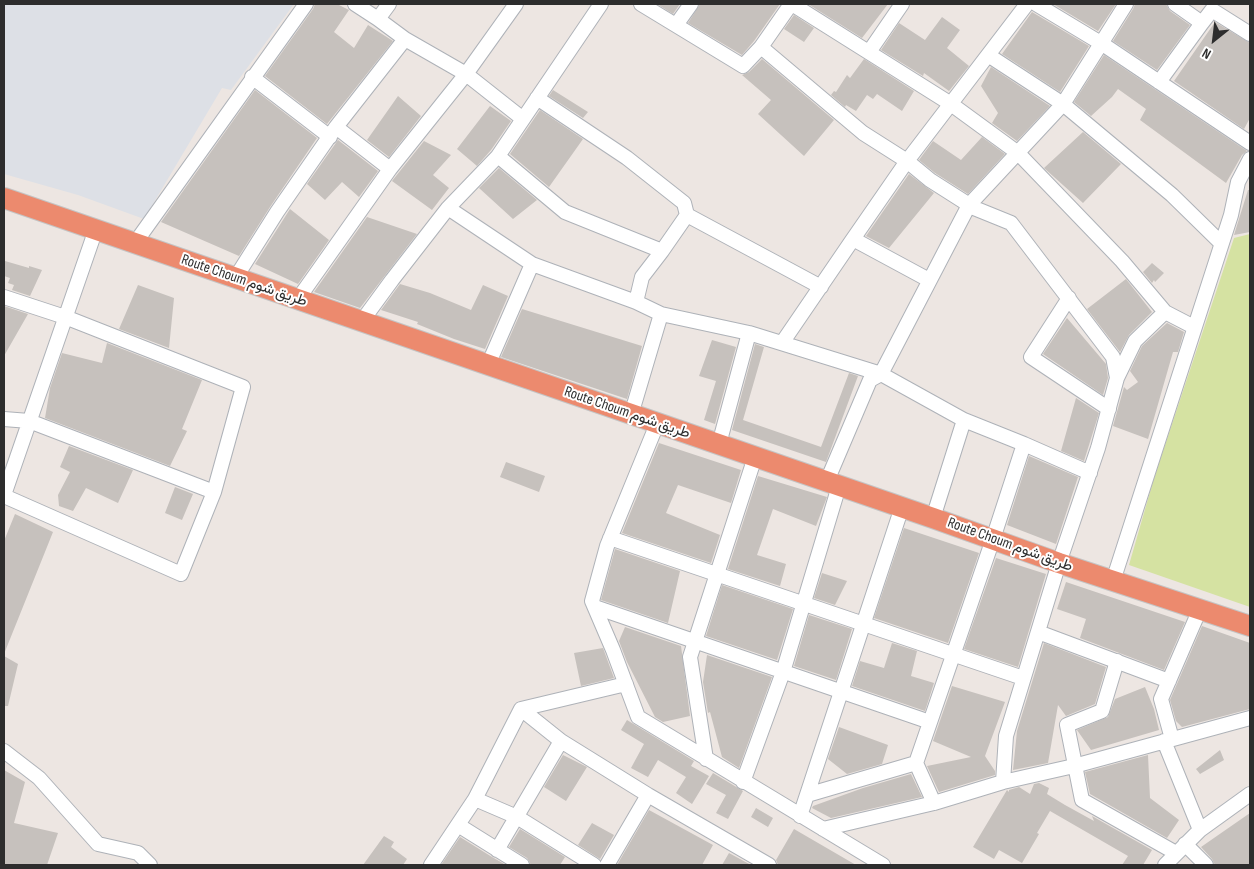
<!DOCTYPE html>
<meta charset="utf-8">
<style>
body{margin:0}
#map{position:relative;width:1254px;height:869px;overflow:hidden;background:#ede6e2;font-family:"Sofia Sans Condensed",sans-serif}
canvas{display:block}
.frame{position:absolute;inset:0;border:5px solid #2d2d2d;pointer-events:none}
.north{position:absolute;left:1189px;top:15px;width:50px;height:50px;-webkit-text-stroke:4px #fff;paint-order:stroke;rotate:209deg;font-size:14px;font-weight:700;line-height:20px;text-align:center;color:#2d2d2d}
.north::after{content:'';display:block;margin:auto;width:18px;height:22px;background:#2d2d2d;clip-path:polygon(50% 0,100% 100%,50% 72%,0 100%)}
</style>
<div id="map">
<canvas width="1254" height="869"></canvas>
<div class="frame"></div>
<div class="north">N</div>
</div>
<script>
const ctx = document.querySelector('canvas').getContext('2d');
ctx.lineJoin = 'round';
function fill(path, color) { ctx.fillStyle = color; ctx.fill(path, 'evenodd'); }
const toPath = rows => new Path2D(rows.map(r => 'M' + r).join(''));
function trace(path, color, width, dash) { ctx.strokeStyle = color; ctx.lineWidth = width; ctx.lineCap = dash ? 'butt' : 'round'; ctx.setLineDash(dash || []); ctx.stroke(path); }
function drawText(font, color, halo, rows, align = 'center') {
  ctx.font = font + ' "Sofia Sans Condensed",Vazirmatn,sans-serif'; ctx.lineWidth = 4; ctx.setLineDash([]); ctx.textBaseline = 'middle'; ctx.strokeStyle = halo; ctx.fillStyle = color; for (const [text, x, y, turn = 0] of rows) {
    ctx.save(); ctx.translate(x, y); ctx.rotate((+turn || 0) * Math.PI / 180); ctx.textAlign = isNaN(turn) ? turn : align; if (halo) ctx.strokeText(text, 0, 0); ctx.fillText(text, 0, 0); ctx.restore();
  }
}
fill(toPath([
 [4,4,294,4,231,90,222,88,144,219,78,195,4,174]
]), '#dde0e6');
fill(toPath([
 [1250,234,1250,607,1129,565,1154,478,1234,238]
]), '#d5e2a2');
fill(toPath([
 [315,4,337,4,349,10,334,32,354,48,368,25,393,41,327,124,265,76,313,9],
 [657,4,680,4,673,14],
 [700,4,780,4,754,41,742,55,688,23],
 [808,4,888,4,862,38],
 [1053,4,1116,4,1098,31],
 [1135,4,1166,4,1170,11,1190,25,1157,70,1113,41,1133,9],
 [1032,12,1089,46,1060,92,1002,54],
 [794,15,814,28,804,42,784,29],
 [942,17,960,30,947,48,969,66,949,91,924,73,923,76,881,50,899,23,925,40],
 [1215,22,1250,43,1250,118,1244,129,1174,81],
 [1104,55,1247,151,1242,155,1226,183,1140,120,1146,109,1118,89,1112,97,1091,116,1074,102],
 [762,59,834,120,804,156,758,114,771,100,742,75,749,72],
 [864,59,914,91,902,111,877,94,873,99,867,95,856,111,846,105,845,107,831,95,834,91,836,92,847,75,850,78],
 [991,67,1050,106,1017,141,992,123,998,113,981,86],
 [255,90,317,138,270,207,239,256,161,222],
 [553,90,588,112,583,118,549,96],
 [398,96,421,116,389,157,367,140],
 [490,106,511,121,491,150,477,166,457,149],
 [540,110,583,139,549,187,510,154],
 [1083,132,1121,164,1083,203,1044,168],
 [982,137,1005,154,968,194,935,173,919,160,933,141,961,160],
 [338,140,378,171,359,197,342,182,325,200,307,184],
 [424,141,451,155,433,175,449,188,432,210,392,181],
 [499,168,537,200,513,219,479,188],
 [909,174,934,193,889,248,866,236],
 [1248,190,1250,190,1250,232,1234,235],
 [290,209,329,240,298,284,255,264],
 [367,217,417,234,360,308,314,292],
 [5,261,29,268,29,266,42,270,30,296,12,290,14,285,8,283,10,278,4,276],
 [1152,263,1164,273,1155,282,1154,280,1152,283,1143,272],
 [1126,279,1152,312,1129,335,1120,352,1087,309],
 [400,284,430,293,471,310,483,285,508,296,485,349,454,339,417,324,418,322,381,310],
 [138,285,174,298,169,348,119,329],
 [4,306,28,314,4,356],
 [522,309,642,346,627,399,501,357],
 [1067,318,1106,364,1108,378,1103,395,1043,354],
 [1167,323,1184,332,1178,352,1173,352,1148,439,1113,426,1124,387,1127,390,1138,382,1130,371,1142,346],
 [712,340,736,347,715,424,704,420,716,381,699,376],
 [107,343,202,380,182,429,187,431,170,466,45,418,50,388,62,353,102,363],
 [755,344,764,347,743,420,821,447,849,373,858,376,826,462,732,430],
 [1076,398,1099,413,1084,461,1061,451],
 [659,443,741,470,731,503,678,485,666,513,720,535,711,563,622,533],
 [69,446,133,470,118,503,86,488,73,511,59,506,58,495,70,472,60,467],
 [1029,456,1078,477,1056,544,1007,525],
 [506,462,545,476,539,492,500,477],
 [758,476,827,497,816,526,773,509,757,555,786,564,780,586,728,569],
 [175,487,193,494,182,520,165,513],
 [15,514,53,532,4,654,4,541],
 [904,528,979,553,948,643,874,618],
 [615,549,680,571,668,623,601,600],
 [996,558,1046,574,1018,667,964,649],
 [822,573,847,581,835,605,814,598],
 [1066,582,1185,622,1164,670,1080,638,1086,619,1057,609],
 [722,585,793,609,777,660,706,636],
 [809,615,852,629,836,680,794,666],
 [1202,626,1250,643,1250,709,1182,727,1176,721,1170,700],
 [625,627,681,646,690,716,663,722,655,717,627,662,619,641],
 [892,643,917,651,911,676,934,683,925,711,852,686,860,661,884,668],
 [1044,643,1106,667,1095,704,1066,716,1058,705,1048,763,1013,770,1017,731],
 [603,648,614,678,581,686,574,653],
 [707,655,772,677,739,768,722,757,710,712,708,713,703,682],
 [4,656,18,664,8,706,4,706],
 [952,686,1005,702,985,756,995,771,995,775,939,792,927,766,971,757,933,741],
 [1145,687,1154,709,1159,730,1091,750,1077,730,1108,717,1115,699],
 [627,720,694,761,691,766,709,776,692,804,676,793,686,777,658,760,648,777,631,768,644,744,621,730],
 [839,727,888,745,882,764,847,774,828,759],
 [1220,750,1224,760,1200,774,1196,769],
 [563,755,587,767,566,801,544,787],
 [1148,755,1150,798,1179,820,1167,838,1090,794,1085,772],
 [4,770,25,782,14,823,58,833,47,865,4,865],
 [713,773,743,791,728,819,716,813,726,795,706,784],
 [911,774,922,797,831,818,812,808,813,806,863,788],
 [1039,783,1049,788,1047,794,1065,805,1094,821,1092,816,1152,850,1143,865,1122,865,1128,856,1050,811,1037,833,1039,834,1022,863,999,850,994,859,973,847,1007,790,1009,792,1009,790,1019,787,1030,794,1034,784],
 [756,808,773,818,768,827,751,817],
 [649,810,713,845,702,865,617,865],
 [1250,813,1250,865,1215,865,1212,859,1201,847],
 [592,823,614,835,600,859,578,845],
 [520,829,565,857,560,865,531,865,527,858,509,847],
 [794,829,856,865,778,865,776,860],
 [384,836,394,842,391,847,407,859,403,865,363,865],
 [460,837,492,857,506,865,441,865],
 [729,853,751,865,722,865]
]), '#c6c1bd');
const minor = toPath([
 [355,4,378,19],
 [641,4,743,66,761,47,791,4],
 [792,4,951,104,1018,153,1122,261,1165,312],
 [1036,4,1104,45,1250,143],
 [1175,4,1202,23,1212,10,1250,34],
 [676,25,691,4],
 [405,39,466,74,523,119],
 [761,47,863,133,907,161,930,180,974,208,1011,223,1113,357,1117,378,1098,448,1059,563,1006,736,1003,782],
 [869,52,902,4],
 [988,55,1063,104,1126,4],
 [252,77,330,137],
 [1159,82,1202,23],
 [537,98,627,158,684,203,687,215,821,287],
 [336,127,390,169],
 [498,156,601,4],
 [448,208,498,156,565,212,662,251,642,277,636,302],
 [853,239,907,161,1027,4],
 [135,243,306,4],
 [662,251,687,215],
 [236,277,277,212,336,127,405,39,378,19,389,4],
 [4,297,65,317,243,387,214,492],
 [1069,298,1031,357,1109,409],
 [298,299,390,169,466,74,516,4],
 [362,321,392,280,448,208,532,264],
 [782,343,853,239,929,280],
 [488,365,532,264,636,302,661,314],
 [1117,378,1135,341,1165,312,1194,327],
 [631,415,661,314,749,333],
 [4,419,29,421,214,492,181,574,4,496],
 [657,424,607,546,592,601,613,650,638,717,883,865],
 [719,444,749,333,881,374,964,420,933,518],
 [1024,444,1090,473],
 [827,481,870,380,881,374,969,205,1063,104,1172,195,1221,243],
 [4,495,96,229],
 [610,538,1023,678],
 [1113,581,1231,215,1238,182,1250,159],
 [595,607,930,722],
 [1038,632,1169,681],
 [1117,661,1102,711,1067,725,1082,800,1176,853],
 [521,709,626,684],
 [1172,739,1161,699,1200,609],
 [1164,741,1200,830],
 [4,751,39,778,98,844,138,853,150,865],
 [706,759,690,657,755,457],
 [743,782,783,672,839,486],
 [807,795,916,763],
 [475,799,521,709,561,741,648,795,769,865],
 [934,803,916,763,993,539,1024,444,964,420],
 [800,816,902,507],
 [458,825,522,865],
 [823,829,934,803,1003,782,1074,766,1250,718],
 [1185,844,1206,865],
 [497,850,561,741],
 [431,865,475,799,517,817,594,865],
 [607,865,648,795],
 [1165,865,1200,830,1250,794]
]);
const highway = toPath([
 [4,198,933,518,1059,563,1250,626]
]);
trace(minor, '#aeb2b8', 16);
trace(highway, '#c4c4c4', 22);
trace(minor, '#fff', 14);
trace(highway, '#ec8a6e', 20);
drawText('15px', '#2d2d2d', '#fff', [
 ["Route Choum طريق شوم",244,281,19],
 ["Route Choum طريق شوم",627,413,19],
 ["Route Choum طريق شوم",1010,545,20]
]);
</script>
